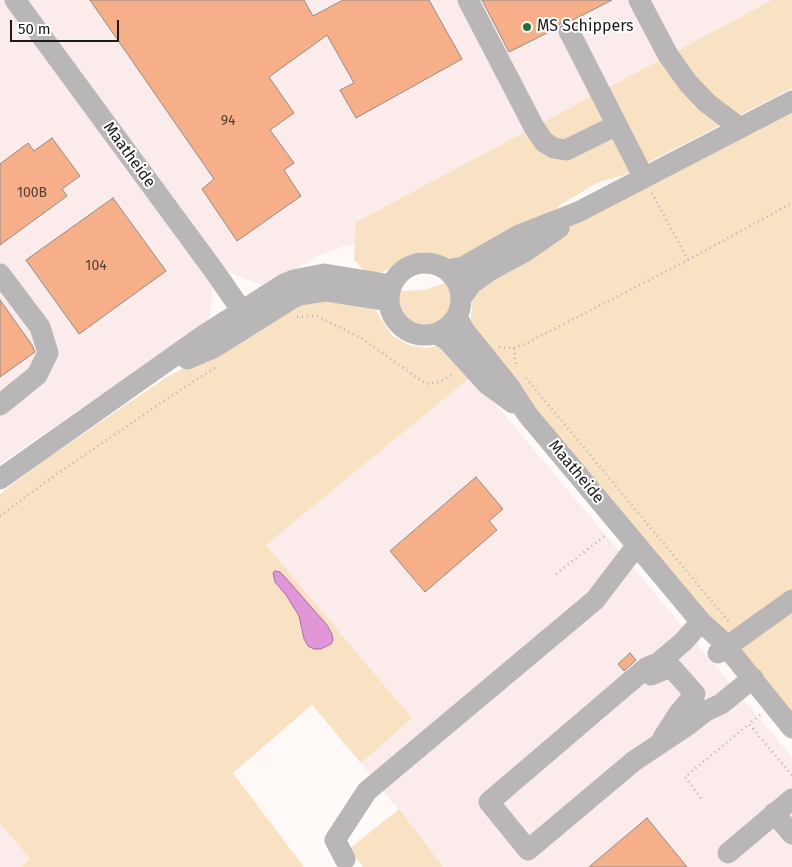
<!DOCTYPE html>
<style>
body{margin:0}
#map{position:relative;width:792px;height:867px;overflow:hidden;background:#fff9f8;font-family:"Fira Sans",sans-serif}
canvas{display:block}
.scale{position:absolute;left:10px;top:20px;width:109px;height:22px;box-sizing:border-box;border:2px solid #1d1b1a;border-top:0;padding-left:6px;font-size:15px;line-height:18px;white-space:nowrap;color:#1d1b1a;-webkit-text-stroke:4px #fff;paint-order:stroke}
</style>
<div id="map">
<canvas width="792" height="867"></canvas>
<div class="scale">50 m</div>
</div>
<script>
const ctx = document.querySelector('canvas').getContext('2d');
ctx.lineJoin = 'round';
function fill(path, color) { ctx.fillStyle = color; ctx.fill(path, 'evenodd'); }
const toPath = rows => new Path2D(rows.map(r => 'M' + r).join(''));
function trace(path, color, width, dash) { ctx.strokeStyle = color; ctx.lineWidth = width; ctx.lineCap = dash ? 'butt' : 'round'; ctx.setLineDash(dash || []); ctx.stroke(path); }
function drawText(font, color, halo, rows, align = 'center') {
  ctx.font = font + ' "Fira Sans",sans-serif'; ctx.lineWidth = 4; ctx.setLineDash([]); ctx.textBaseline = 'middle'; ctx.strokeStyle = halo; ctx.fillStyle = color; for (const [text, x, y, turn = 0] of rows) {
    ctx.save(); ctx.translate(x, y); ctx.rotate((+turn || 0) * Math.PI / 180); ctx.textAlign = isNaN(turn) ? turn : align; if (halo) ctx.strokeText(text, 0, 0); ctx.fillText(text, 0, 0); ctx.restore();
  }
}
fill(toPath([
 [0,0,5,0,213,284,209,322,171,346,0,464],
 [28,0,772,0,356,222,356,245,344,246,317,256,267,287,228,272],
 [472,376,792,757,792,867,443,867,361,763,412,718,266,545],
 [0,823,30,859,21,867,0,867]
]), '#fbebea');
fill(toPath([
 [772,0,792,0,792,88,624,175,599,182,558,206,555,214,453,260,422,252,411,255,398,262,383,272,369,275,354,260,356,222],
 [792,111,792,719,495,365,470,324,474,289,573,224],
 [451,281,455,291,455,306,451,315,442,324,429,328,416,327,404,319,399,312,396,300,396,291,424,290],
 [325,295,375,308,381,319,392,335,408,345,427,348,445,344,472,376,266,545,412,718,361,763,312,705,233,773,304,867,21,867,30,859,0,823,0,494,38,465,165,378,216,352,297,300],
 [399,809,443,867,363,867,349,849]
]), '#f9e2c4');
const water = toPath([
 [275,571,280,572,285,577,327,625,332,634,333,640,331,644,321,649,314,649,308,646,304,639,299,616,286,595,275,582,273,573,275,571]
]);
fill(water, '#e196d8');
trace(water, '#a6719f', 1);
const building = toPath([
 [90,0,304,0,313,16,343,0,429,0,462,59,356,118,340,90,354,83,327,35,269,77,294,113,270,130,294,163,284,170,301,196,237,241,202,189,214,179,90,0],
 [482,0,612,0,573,20,569,19,563,20,557,28,509,52,482,0],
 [52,138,80,176,62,189,67,196,0,245,0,164,28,143,34,151,52,138],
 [113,198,166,271,79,334,26,260,113,198],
 [0,300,32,345,35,352,0,377,0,300],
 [476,477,503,509,489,521,497,530,425,592,390,551,476,477],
 [630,653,636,660,624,671,618,664,630,653],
 [647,818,687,867,589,867,647,818]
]);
fill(building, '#f7af8a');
trace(building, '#928c89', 1);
trace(toPath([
 [652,193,688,260],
 [297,317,317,316,361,338,426,384,439,382,454,374],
 [499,347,514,348,527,343,688,260,792,203],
 [514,348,516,366],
 [526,378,729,622],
 [0,516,47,481,162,402,216,367],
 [556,574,606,535],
 [760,715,749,724,792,775],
 [701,798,685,777,749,724]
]), '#b6b2b1', 2.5, [1, 4]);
trace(toPath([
 [15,0,215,272,251,324],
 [468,0,534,127,544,142,554,148,566,150,617,125],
 [639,0,668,55,688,83,707,103,740,128],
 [569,31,644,178],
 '389 299a36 36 0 1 1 72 0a36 36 0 1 1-72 0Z',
 [447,270,463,267,519,235,578,212,792,101],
 [0,274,40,327,48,353,37,375,0,405],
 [462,297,471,284,489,271,526,251,559,228],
 [457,317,464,330,509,386,527,414,701,622,720,639,792,728],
 [437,334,447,340,487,384,513,403],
 [187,359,213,348,291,299,299,295,325,291,389,301],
 [0,479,204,335,284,284,294,280,324,274,392,285],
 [701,622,683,642,658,663,646,668,489,802,528,850,634,761,688,725,706,711,721,704,753,678],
 [718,653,792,600],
 [651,675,671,667,695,694,679,713,663,738],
 [774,813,792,834],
 [728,853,792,799],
 [345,859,335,840,367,791,595,600,637,545]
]), '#b9b6b7', 21);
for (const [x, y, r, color] of [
 [527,27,5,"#276e3a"]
]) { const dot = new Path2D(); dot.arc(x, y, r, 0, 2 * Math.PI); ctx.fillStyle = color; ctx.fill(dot); trace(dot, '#fff', 2); }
drawText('14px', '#544036', null, [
 ["94",228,121],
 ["100B",32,193],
 ["104",96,266]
]);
drawText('16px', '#1d1b1a', '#fff', [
 ["MS Schippers",537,27]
], 'left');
drawText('16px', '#1d1b1a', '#fff', [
 ["Maatheide",129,155,54],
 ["Maatheide",576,472,50]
]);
</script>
